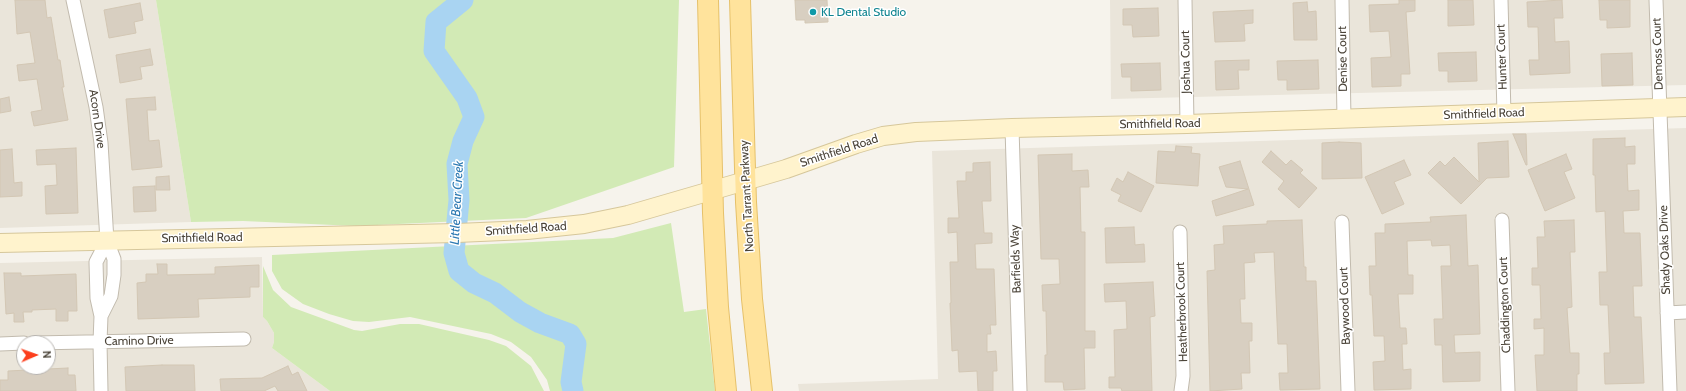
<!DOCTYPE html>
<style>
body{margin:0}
#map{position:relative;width:1686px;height:391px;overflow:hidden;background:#f6f3ec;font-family:Cabin,sans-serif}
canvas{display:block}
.north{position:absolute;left:16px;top:335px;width:40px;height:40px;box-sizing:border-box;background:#fff;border:1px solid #b7b4b0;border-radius:50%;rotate:88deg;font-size:11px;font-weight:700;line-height:16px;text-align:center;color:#4b4439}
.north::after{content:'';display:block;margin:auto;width:14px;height:18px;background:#fc3f1d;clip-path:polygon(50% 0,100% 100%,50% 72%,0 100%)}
</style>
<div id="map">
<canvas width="1686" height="391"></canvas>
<div class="north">N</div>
</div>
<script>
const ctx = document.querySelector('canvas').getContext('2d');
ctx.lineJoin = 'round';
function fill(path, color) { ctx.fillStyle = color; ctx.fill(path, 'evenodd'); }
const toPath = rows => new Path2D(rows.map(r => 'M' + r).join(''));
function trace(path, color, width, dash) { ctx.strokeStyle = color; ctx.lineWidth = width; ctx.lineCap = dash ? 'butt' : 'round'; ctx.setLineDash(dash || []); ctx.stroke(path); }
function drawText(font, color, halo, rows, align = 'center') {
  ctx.font = font + ' Cabin,sans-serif'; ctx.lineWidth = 3; ctx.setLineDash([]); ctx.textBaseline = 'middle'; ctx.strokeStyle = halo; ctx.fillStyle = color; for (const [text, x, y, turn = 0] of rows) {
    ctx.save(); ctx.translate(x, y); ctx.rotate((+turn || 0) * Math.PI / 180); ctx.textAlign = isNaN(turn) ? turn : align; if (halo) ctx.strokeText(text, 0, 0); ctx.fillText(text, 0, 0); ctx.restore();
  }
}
fill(toPath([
 [0,0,156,0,191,222,0,228],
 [1110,0,1686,0,1686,85,1111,99],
 [1686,128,1686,391,799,391,798,384,938,379,932,151],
 [262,257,263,317,267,321,274,333,274,342,272,348,330,391,0,391,0,263],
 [24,343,48,343,48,367,24,367]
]), '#eae5da');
fill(toPath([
 [156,0,679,0,674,167,526,218,356,226,243,221,191,222],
 [671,223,684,312,706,309,715,391,550,391,547,380,531,357,511,342,491,334,410,317,369,322,353,321,329,314,303,304,282,289,272,271,272,255,613,238],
 [263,266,273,290,291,307,354,330,362,331,400,324,419,324,489,340,506,346,531,366,544,391,330,391,272,348,274,342,274,333,267,321,263,317]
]), '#d2eab5');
trace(toPath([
 [463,0,436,22,434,51,467,98,474,117,463,141,457,164,459,200,454,253,459,271,474,283,495,293,520,312,540,323,570,334,576,344,571,382,573,391]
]), '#a9d4f2', 21);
const building = toPath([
 [15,0,45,0,47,18,51,17,58,60,60,60,64,87,62,87,68,120,34,126,31,112,42,110,37,79,19,81,17,65,35,63,30,32,17,34,15,0],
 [795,0,827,0,828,22,805,23,805,20,796,20,795,0],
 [1399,0,1415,0,1415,11,1406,12,1410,74,1401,74,1401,86,1372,87,1371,58,1391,57,1389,31,1370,32,1369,5,1399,4,1399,0],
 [1448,0,1473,0,1474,25,1448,26,1448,0],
 [1562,0,1563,18,1554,18,1555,42,1569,41,1570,73,1530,75,1529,60,1539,60,1538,27,1528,27,1527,2,1562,0],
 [1599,0,1630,0,1630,27,1607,28,1607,20,1600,20,1599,0],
 [1307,2,1308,12,1316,11,1317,40,1294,40,1293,3,1307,2],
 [140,3,143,20,134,22,136,33,109,38,104,10,140,3],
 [1158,8,1159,36,1133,37,1132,25,1123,25,1123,9,1158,8],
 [1253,10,1253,23,1244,24,1245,41,1215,42,1213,12,1253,10],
 [150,49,153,65,140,67,142,79,120,83,116,55,150,49],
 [1476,52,1477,81,1448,82,1448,71,1439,71,1438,53,1476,52],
 [1632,53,1633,85,1602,86,1601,54,1632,53],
 [1249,60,1249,70,1238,70,1239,89,1216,90,1215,61,1249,60],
 [1318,60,1319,89,1287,90,1287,80,1278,80,1277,61,1318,60],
 [1160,63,1161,90,1131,91,1131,77,1122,77,1121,64,1160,63],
 [9,97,11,111,0,113,0,99,9,97],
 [155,97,156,110,147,110,149,141,159,140,162,167,132,170,126,99,155,97],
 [1513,134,1526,134,1527,165,1526,165,1513,134],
 [1625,138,1625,147,1635,146,1635,164,1627,164,1628,191,1639,190,1639,210,1623,211,1624,233,1640,233,1642,286,1633,286,1634,317,1641,317,1644,383,1605,384,1604,353,1610,353,1608,305,1600,305,1599,272,1607,272,1605,211,1596,212,1595,175,1593,175,1593,139,1625,138],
 [1508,141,1509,177,1487,178,1461,204,1428,173,1440,161,1445,166,1454,157,1479,182,1478,143,1508,141],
 [1339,142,1361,143,1362,178,1322,179,1322,143,1339,142],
 [1176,146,1192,147,1191,153,1200,154,1198,186,1156,183,1158,151,1175,152,1176,146],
 [76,148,78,213,46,214,45,186,57,185,56,164,37,165,36,150,76,148],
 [12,149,14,183,22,182,22,196,0,197,0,150,12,149],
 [1271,151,1286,165,1291,160,1303,170,1300,173,1317,188,1299,208,1278,189,1284,181,1262,162,1271,151],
 [1072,154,1072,171,1088,170,1089,187,1080,187,1081,232,1085,232,1085,331,1095,331,1095,348,1084,348,1085,389,1064,390,1063,382,1045,382,1045,355,1047,355,1046,311,1043,311,1042,285,1060,284,1059,259,1041,259,1038,155,1072,154],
 [1566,154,1572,169,1564,172,1575,198,1545,211,1528,170,1566,154],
 [1404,160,1411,175,1394,182,1404,204,1382,214,1365,177,1404,160],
 [1240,161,1254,205,1216,216,1212,201,1248,189,1226,187,1219,167,1240,161],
 [990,162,991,201,982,201,984,233,992,233,992,243,975,244,976,269,994,269,996,325,990,325,991,334,987,334,987,352,996,351,997,371,993,371,993,391,978,391,977,371,959,372,958,350,952,351,950,303,951,303,950,262,958,262,957,232,948,233,948,218,959,218,957,181,966,181,966,172,973,172,973,163,990,162],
 [1128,172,1154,186,1141,212,1118,201,1121,195,1111,190,1117,178,1123,182,1128,172],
 [169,176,170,190,156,190,156,177,169,176],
 [155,186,156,211,134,212,133,187,155,186],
 [1466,215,1468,266,1478,265,1480,334,1454,335,1455,353,1480,352,1480,381,1443,382,1442,345,1435,345,1434,319,1443,319,1441,266,1451,266,1450,245,1432,246,1431,240,1407,241,1408,275,1413,275,1413,294,1398,294,1400,328,1406,328,1407,344,1402,344,1403,370,1411,369,1411,389,1374,390,1373,362,1385,361,1384,336,1374,336,1372,295,1370,295,1369,266,1376,266,1375,233,1385,233,1385,224,1431,222,1430,217,1466,215],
 [1302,220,1304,267,1306,267,1306,281,1316,281,1320,389,1280,390,1279,373,1288,373,1287,344,1278,344,1274,252,1254,253,1255,262,1244,263,1245,299,1240,299,1241,323,1252,323,1252,341,1249,341,1250,373,1241,373,1242,389,1210,391,1207,271,1215,270,1214,245,1224,244,1223,226,1267,224,1267,221,1302,220],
 [1574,220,1575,252,1570,252,1572,307,1567,308,1570,353,1579,353,1579,374,1577,374,1577,391,1537,391,1535,355,1544,355,1544,328,1534,329,1534,319,1541,319,1540,285,1532,285,1532,268,1538,268,1537,237,1545,237,1544,221,1574,220],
 [1134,227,1135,245,1144,244,1145,262,1106,263,1105,228,1134,227],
 [157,264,167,264,167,275,215,274,215,267,259,265,259,287,250,287,250,297,198,299,199,317,138,319,137,283,146,282,146,274,158,274,157,264],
 [4,273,21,273,21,276,76,274,77,311,68,311,68,321,56,321,56,309,32,310,32,312,23,312,24,322,14,322,14,313,6,314,4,273],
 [1153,282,1155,316,1150,317,1152,391,1122,391,1121,388,1109,388,1109,377,1115,377,1114,330,1127,329,1126,301,1105,302,1104,284,1153,282],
 [162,365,194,365,195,391,126,391,125,367,162,365],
 [288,366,292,375,298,372,307,391,278,391,275,386,264,391,221,391,220,379,262,378,288,366],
 [68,368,68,375,75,375,76,391,0,391,0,380,8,380,8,371,68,368]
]);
fill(building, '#d8cfc1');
trace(building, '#d3c7b4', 1);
const street = toPath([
 [73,0,96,107,101,143,107,241,114,259,114,275,111,296,101,316],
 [1185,0,1187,124],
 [1342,0,1344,119],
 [1501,0,1504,114],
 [1656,0,1670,391],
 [1012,128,1020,391],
 [1502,220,1508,391],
 [1342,222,1348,391],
 [1180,232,1183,376,1181,391],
 [1667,313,1686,312],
 [34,343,244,339],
 [0,344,24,343],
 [101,391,100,342,101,316,97,298,96,262,107,241]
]);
const secondary = toPath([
 [0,243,457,233,527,230,584,224,628,215,745,181,786,169,856,144,883,136,916,132,1012,128,1187,124,1686,107]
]);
const primary = toPath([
 [708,0,713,213,718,307,726,391],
 [740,0,746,202,752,299,762,391]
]);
trace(street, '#c2bbae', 15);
trace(secondary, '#d6c79b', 20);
trace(primary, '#e6c16a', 22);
trace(street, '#fff', 13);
trace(secondary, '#fff3cd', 18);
trace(primary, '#ffe39c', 20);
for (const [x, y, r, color] of [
 [813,12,4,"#0f9aa8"]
]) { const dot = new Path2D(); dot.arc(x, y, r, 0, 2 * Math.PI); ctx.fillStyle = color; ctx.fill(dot); trace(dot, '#fff', 1.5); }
drawText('12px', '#0d838f', '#fff', [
 ["KL Dental Studio",821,12]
], 'left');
drawText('12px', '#4b4439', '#fff', [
 ["Demoss Court",1658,54,-92],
 ["Hunter Court",1502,57,-92],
 ["Denise Court",1343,59,-91],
 ["Joshua Court",1186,62,-91],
 ["Smithfield Road",1484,114,-2],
 ["Acorn Drive",97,119,82],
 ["Smithfield Road",1160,124,-1],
 ["Smithfield Road",839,151,-18],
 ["North Tarrant Parkway",747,196,-93],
 ["Smithfield Road",526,229,-4],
 ["Smithfield Road",202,238,-1],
 ["Shady Oaks Drive",1665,250,-92],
 ["Barfields Way",1016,259,-92],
 ["Chaddington Court",1505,305,-92],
 ["Baywood Court",1345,306,-92],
 ["Heatherbrook Court",1182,312,-92],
 ["Camino Drive",139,341,-1]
]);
drawText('italic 13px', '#2e7ab2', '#fff', [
 ["Little Bear Creek",457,203,-87]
]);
</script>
